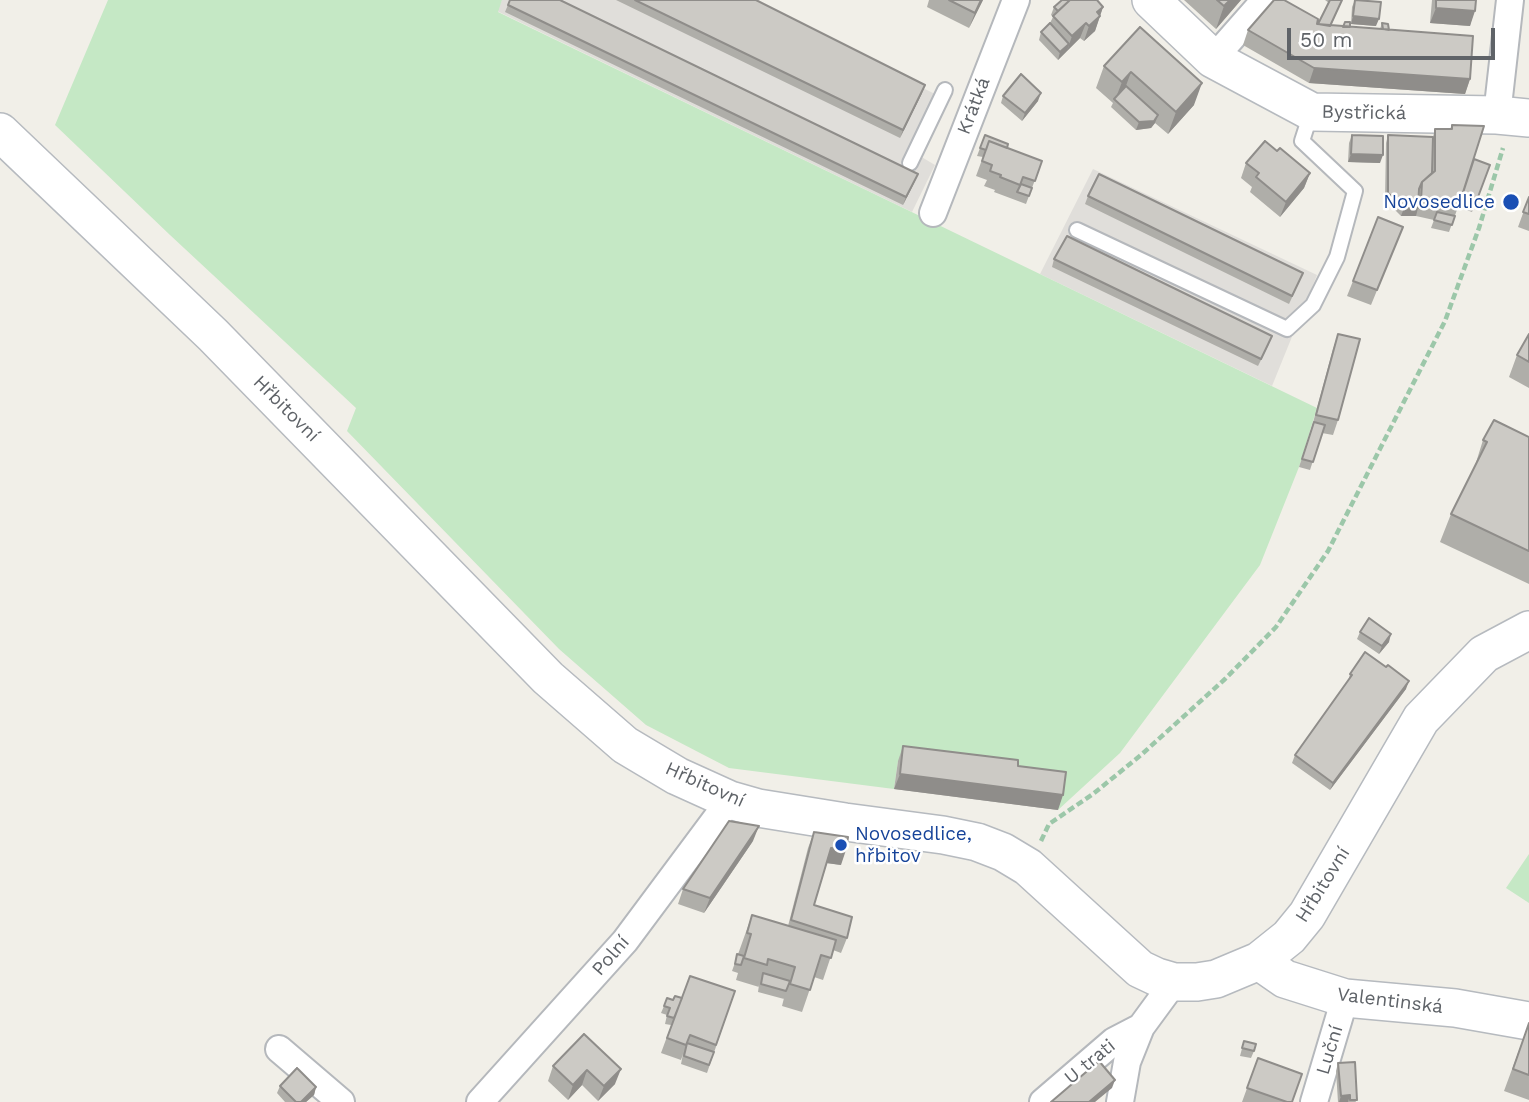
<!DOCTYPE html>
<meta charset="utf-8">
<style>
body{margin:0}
#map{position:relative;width:1529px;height:1102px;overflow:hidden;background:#f1efe8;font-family:"Work Sans",sans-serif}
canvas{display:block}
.scale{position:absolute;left:1287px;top:28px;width:208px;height:32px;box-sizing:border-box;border:4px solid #5f6368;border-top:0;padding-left:9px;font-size:21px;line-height:24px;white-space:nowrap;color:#5f6368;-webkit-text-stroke:5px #fff;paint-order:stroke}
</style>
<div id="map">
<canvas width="1529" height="1102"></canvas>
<div class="scale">50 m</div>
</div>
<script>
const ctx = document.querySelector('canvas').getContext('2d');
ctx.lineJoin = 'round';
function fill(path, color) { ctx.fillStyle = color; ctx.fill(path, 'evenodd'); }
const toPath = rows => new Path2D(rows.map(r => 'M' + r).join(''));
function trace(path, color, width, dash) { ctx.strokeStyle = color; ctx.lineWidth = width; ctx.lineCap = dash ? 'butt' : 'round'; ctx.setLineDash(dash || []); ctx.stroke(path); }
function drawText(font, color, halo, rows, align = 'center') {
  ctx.font = font + ' "Work Sans",sans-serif'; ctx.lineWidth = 5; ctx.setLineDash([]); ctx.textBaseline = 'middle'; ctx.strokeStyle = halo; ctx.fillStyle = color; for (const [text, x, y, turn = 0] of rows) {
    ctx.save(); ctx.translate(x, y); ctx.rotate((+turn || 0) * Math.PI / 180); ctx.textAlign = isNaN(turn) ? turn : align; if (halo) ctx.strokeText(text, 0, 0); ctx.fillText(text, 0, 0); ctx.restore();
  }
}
fill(toPath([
 [502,0,745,0,935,94,908,149,935,165,912,212,497,11],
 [1093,169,1317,275,1272,386,1040,274]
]), '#e0deda');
fill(toPath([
 [108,0,502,0,498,12,1317,408,1299,467,1260,565,1120,753,1058,810,1060,787,898,761,894,789,729,768,646,725,559,649,347,431,356,408,170,235,55,125],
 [1529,854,1529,903,1506,888]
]), '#c5e8c5');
const lane = toPath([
 [910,163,945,90],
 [1077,230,1287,329,1313,305,1337,257,1355,191,1302,141,1311,113]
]);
const street = toPath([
 [1213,59,1265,0],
 [1497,115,1510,0],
 [933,213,1016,0],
 [279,1049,341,1102],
 [480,1102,625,941,730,800],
 [1043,1102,1114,1041,1141,1027],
 [1120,1102,1127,1062,1141,1027,1174,982],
 [1314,1102,1345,998]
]);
const secondary = toPath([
 [1151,0,1213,59,1312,112,1497,115,1529,118],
 [0,132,213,335,548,678,625,745,677,776,730,800,758,808,845,822,943,835,977,842,1003,852,1028,867,1140,969,1157,977,1174,982,1197,982,1216,979,1259,961,1289,937,1307,915,1421,719,1484,654,1529,630],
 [1259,961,1285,979,1345,998,1455,1008,1529,1021]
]);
trace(lane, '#b5b8bc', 18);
trace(street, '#b5b8bc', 30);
trace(secondary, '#b6babf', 40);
trace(toPath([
 [1041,841,1049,824,1093,794,1141,755,1225,679,1276,627,1328,551,1445,321,1479,228,1503,148]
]), '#9cc7a9', 4.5, [7, 3.5]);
trace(lane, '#fff', 14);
trace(street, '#fff', 26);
trace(secondary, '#fff', 37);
fill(toPath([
 [510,0,915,181,903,205,505,12],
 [616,0,756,0,922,93,900,138],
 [929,0,983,0,969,28,927,7],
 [1184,0,1241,0,1216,29],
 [1325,0,1342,0,1331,26,1380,29,1382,23,1389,30,1470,79,1465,94,1309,83,1243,45,1248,30,1318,24,1329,3],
 [1355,0,1376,26,1351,24,1352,7],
 [1432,0,1476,0,1470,26,1430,23],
 [1054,7,1103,7,1095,31,1084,41,1080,38,1058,60,1039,40,1041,32,1050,23,1053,17,1051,15],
 [1140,27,1194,105,1168,134,1155,123,1151,128,1136,130,1111,107,1113,103,1096,88,1104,66],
 [1003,96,1038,101,1022,121,1001,103],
 [1452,125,1474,159,1490,165,1472,212,1458,207,1449,232,1431,228,1434,220,1416,216,1401,216,1385,200,1386,143,1388,135,1433,137,1435,129,1450,129],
 [985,135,1007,148,1042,161,1026,204,994,192,995,190,984,186,987,180,976,176,983,157,977,156],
 [1352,135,1380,163,1348,162,1349,143],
 [1277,151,1310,173,1304,188,1280,217,1250,192,1252,187,1241,178,1246,163],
 [1088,196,1300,280,1289,304,1085,204],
 [1529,197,1529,231,1518,227],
 [1403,227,1371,305,1347,296,1353,281],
 [1054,259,1269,344,1258,366,1052,267],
 [1338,334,1338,420,1333,435,1322,433,1310,470,1299,467,1311,430,1333,349],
 [1529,334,1529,388,1509,377,1517,355],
 [1529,437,1529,584,1440,542,1451,514,1474,469,1483,440],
 [1360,632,1389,642,1379,654,1357,639],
 [1350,674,1406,689,1330,790,1292,763,1295,755,1348,682],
 [903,746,1018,766,1058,810,894,789,898,761],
 [814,832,841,865,827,863,814,905,847,938,841,953,833,950,823,980,814,977,802,1012,782,1006,784,998,784,999,758,992,759,985,759,987,736,980,738,973,732,971,752,915,788,926,808,848],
 [753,841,704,913,678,904,683,889],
 [735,991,707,1073,681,1064,683,1054,681,1060,661,1053,672,1023,671,1025,665,1024,667,1015,661,1013,664,1006,673,1000],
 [1529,1023,1529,1100,1504,1091],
 [584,1034,615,1084,598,1101,582,1085,568,1100,548,1081,553,1066],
 [1244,1041,1254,1051,1251,1058,1240,1056],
 [1258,1058,1292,1102,1242,1102],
 [1338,1063,1356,1102,1338,1102,1336,1071],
 [280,1086,316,1087,314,1095,306,1102,285,1102,277,1093]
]), '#afaea9');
fill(toPath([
 [981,0,983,0,969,28,975,13],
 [1230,0,1241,0,1216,29,1224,6],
 [1103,7,1095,31,1084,41,1089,26,1097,12],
 [1436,8,1475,11,1470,26,1430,23],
 [1353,16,1379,19,1376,26,1351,24],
 [1086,23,1080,38,1067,51,1072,36],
 [1069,44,1067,51,1058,60,1060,52],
 [1314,68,1470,79,1465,94,1309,83],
 [1131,72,1123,94,1115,100,1122,82],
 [1202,83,1194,105,1168,134,1176,112],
 [925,85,922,93,900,138,903,130],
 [1041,93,1038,101,1022,121,1025,113],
 [1158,115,1155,123,1151,128,1136,130,1139,122],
 [1351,154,1383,155,1380,163,1348,162],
 [1310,173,1304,188,1280,217,1286,202],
 [918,174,915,181,903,205,906,197],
 [1404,208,1418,208,1416,216,1401,216],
 [1391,634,1389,642,1379,654,1382,646],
 [1409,681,1406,689,1330,790,1333,783],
 [900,774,1063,795,1058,810,894,789],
 [759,826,753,841,704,913,710,898],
 [831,848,846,850,841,865,826,863],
 [621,1069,615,1084,598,1101,604,1086],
 [587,1070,582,1085,568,1100,573,1085],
 [1115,1080,1112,1088,1095,1102,1089,1102],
 [316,1087,314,1095,306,1102,301,1102],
 [1350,1095,1348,1102,1339,1102,1341,1096]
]), '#8f8d8a');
const building = toPath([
 [510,0,560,0,918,174,906,197,508,5,510,0],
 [635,0,756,0,925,85,903,130,635,0],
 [949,0,981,0,975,13,949,0],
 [1062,0,1070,0,1058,11,1054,7,1062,0],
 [1070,0,1097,0,1103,7,1097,12,1100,16,1089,26,1086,23,1072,36,1053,16,1070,0],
 [1217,0,1230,0,1224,6,1217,0],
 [1274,0,1284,0,1318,19,1317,24,1473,36,1470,79,1314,68,1248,30,1274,0],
 [1330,0,1342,0,1330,26,1318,24,1330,0],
 [1355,0,1381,2,1379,19,1353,16,1355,0],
 [1436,0,1476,0,1475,11,1436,8,1436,0],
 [1345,22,1350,22,1350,27,1343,27,1345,22],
 [1050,23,1069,44,1060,52,1041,32,1050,23],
 [1382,23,1388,24,1389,30,1383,29,1382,23],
 [1140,27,1202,83,1176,112,1131,72,1122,82,1104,66,1140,27],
 [1021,74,1041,93,1025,113,1003,96,1021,74],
 [1126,86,1158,115,1154,121,1139,122,1114,99,1126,86],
 [1452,125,1484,126,1458,208,1421,201,1422,182,1435,171,1435,129,1452,129,1452,125],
 [985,135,1008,144,1007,148,989,141,986,150,980,148,985,135],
 [1352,135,1383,136,1383,155,1351,154,1352,135],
 [1388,135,1433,137,1432,173,1422,182,1419,189,1418,208,1404,208,1388,193,1388,135],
 [989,141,1042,161,1035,181,1023,177,1020,185,1000,177,1001,175,990,171,992,165,982,161,989,141],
 [1265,141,1277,151,1280,148,1310,173,1286,202,1256,177,1259,173,1246,163,1265,141],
 [1474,159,1490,165,1475,205,1461,199,1474,159],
 [1099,174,1303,273,1292,296,1088,196,1099,174],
 [1021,184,1032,188,1029,196,1017,192,1021,184],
 [1529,197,1529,214,1523,212,1529,197],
 [1437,212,1455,216,1452,225,1434,220,1437,212],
 [1378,217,1403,227,1377,290,1353,281,1378,217],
 [1067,236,1272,336,1261,359,1054,259,1067,236],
 [1338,334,1360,339,1338,420,1316,415,1338,334],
 [1529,334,1529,362,1517,355,1529,334],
 [1494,420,1529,437,1529,551,1451,514,1487,442,1483,440,1494,420],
 [1314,422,1325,425,1313,462,1302,459,1314,422],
 [1369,618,1391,634,1382,646,1360,632,1369,618],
 [1365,652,1386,667,1388,665,1409,681,1333,783,1295,755,1352,675,1350,674,1365,652],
 [903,746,1018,760,1018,766,1066,772,1063,795,900,774,903,746],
 [729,821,759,826,710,898,683,889,729,821],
 [814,832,848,837,846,850,831,848,814,905,852,917,847,938,791,920,814,832],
 [752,915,836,940,831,958,821,955,810,990,790,984,795,967,768,959,767,965,744,958,751,934,747,933,752,915],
 [737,954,744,956,741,965,735,964,737,954],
 [763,973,790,981,786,991,761,984,763,973],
 [690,976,735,991,716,1045,690,1035,686,1045,667,1038,690,976],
 [675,996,682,998,674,1018,667,1016,670,1008,664,1006,667,998,673,1000,675,996],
 [1529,1023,1529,1075,1513,1069,1529,1023],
 [584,1034,621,1069,604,1086,587,1070,573,1085,553,1066,584,1034],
 [1244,1041,1256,1044,1254,1051,1242,1048,1244,1041],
 [687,1043,714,1052,709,1065,684,1056,687,1043],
 [1258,1058,1302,1074,1292,1102,1287,1102,1247,1088,1258,1058],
 [1099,1061,1115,1080,1089,1102,1051,1102,1099,1061],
 [1355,1062,1357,1100,1350,1100,1350,1095,1341,1096,1338,1063,1355,1062],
 [297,1068,316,1087,301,1102,296,1102,280,1086,297,1068]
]);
fill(building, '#cccac5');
trace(building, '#8f8d8a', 2);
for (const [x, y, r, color] of [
 [1511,202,9,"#1a4fb4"],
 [841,845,7,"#1a4fb4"]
]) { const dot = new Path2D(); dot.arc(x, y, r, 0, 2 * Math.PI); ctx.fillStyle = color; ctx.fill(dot); trace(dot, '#fff', 2.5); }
drawText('19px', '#5f6368', '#fff', [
 ["Krátká",974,106,-69],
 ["Bystřická",1364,113,1],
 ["Hřbitovní",286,409,45],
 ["Hřbitovní",705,785,24],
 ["Hřbitovní",1323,885,-58],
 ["Polní",611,956,-49],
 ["Valentinská",1390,1001,7],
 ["Luční",1330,1050,-73],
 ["U trati",1090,1062,-39]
]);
drawText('19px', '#164399', '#fff', [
 ["Novosedlice",1495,202],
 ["Novosedlice,",855,834,"left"],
 ["hřbitov",855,856,"left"]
], 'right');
</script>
